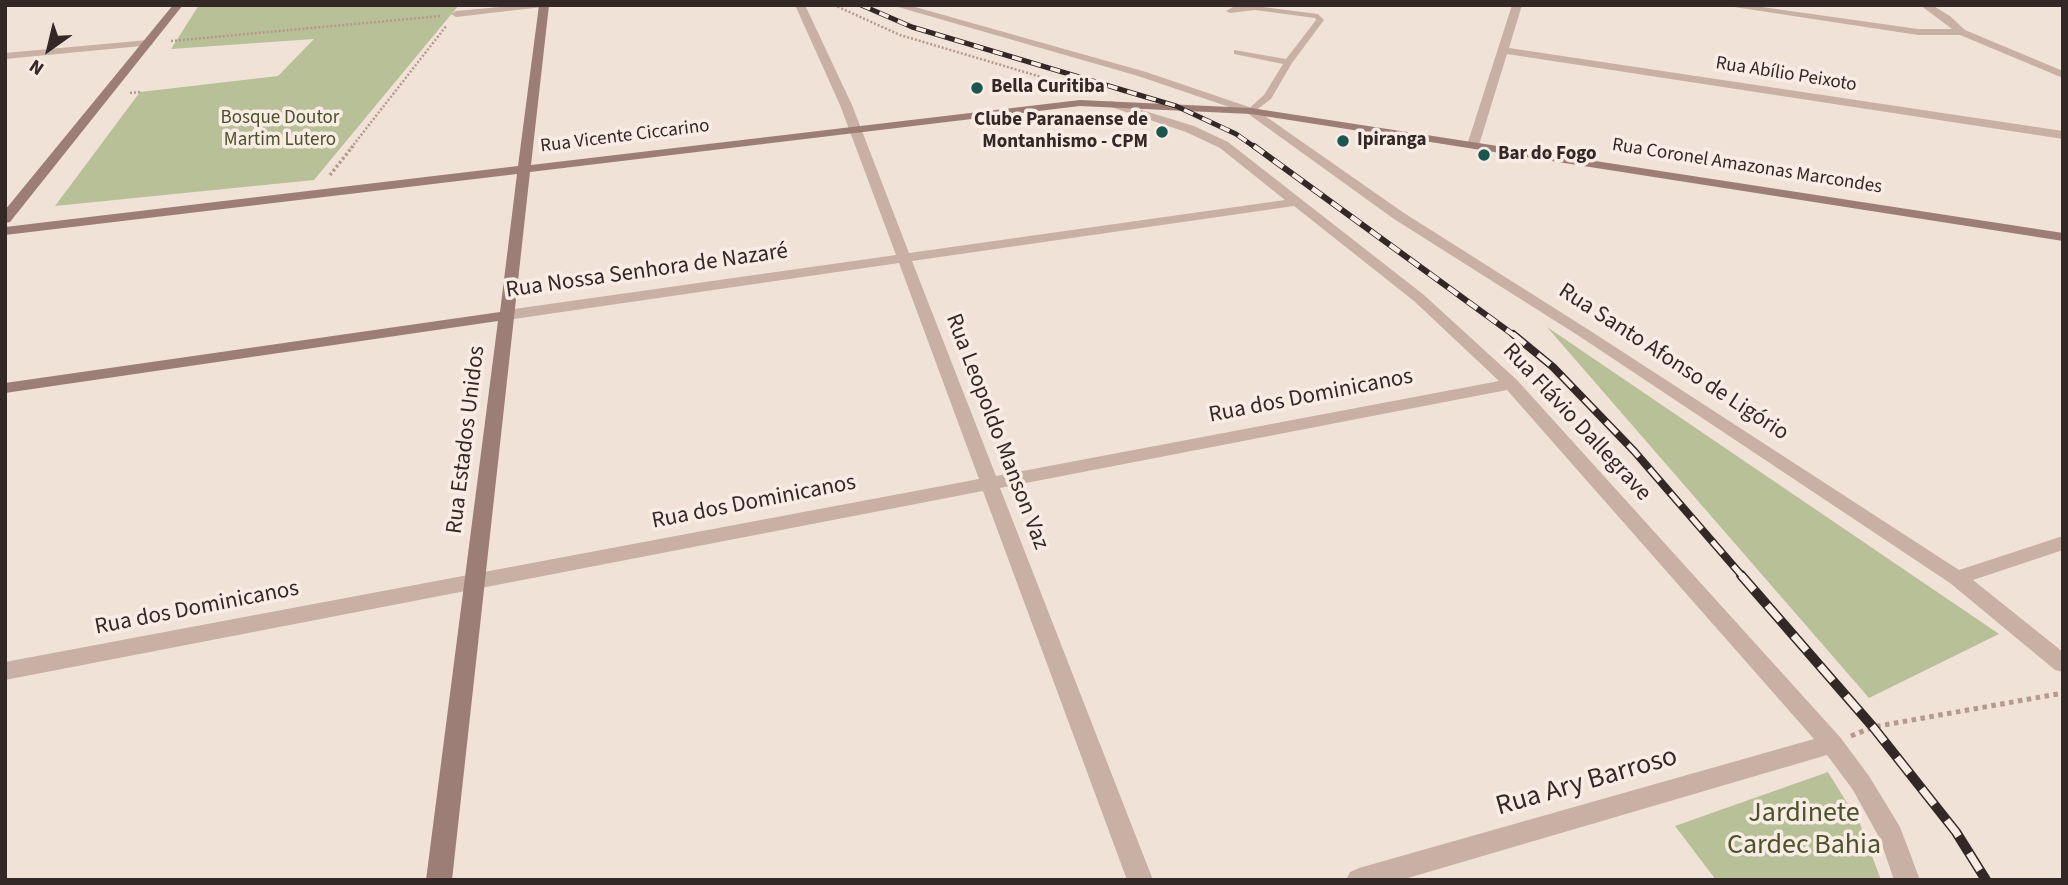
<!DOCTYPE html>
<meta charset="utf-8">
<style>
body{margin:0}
#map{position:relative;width:2068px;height:885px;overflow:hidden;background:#f1e2d8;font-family:"Source Sans 3",sans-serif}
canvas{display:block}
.frame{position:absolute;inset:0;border:7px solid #342826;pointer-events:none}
.north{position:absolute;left:14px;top:14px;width:70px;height:70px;-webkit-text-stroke:5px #f9ece4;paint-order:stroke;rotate:214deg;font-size:19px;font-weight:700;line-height:28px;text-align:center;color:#342826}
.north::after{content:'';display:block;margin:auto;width:24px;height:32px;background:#342826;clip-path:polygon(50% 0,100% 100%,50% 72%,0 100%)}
</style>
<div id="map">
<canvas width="2068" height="885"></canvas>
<div class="frame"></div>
<div class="north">N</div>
</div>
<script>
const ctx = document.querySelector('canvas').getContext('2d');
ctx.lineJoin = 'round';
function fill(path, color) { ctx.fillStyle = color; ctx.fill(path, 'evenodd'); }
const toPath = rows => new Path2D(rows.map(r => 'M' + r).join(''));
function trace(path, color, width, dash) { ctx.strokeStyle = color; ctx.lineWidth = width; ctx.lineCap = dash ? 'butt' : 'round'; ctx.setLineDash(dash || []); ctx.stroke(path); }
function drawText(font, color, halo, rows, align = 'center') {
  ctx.font = font + ' "Source Sans 3",sans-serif'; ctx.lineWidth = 7; ctx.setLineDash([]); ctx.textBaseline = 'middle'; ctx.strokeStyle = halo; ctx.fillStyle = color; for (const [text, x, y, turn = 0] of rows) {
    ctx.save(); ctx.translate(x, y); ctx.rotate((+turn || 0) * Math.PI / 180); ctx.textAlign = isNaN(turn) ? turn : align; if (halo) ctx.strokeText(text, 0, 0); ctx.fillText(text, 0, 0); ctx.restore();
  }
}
fill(toPath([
 [199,5,459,5,314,180,55,206,140,92,278,76,314,39,171,49],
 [1547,327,1999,634,1869,698],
 [1828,772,1860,824,1881,880,1716,880,1675,826]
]), '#b8c098');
trace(toPath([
 [834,5,900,35,1075,87],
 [171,41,441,16],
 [130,93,140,92],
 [351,148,447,25]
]), '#b5998e', 2.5, [2, 2]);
trace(toPath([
 [330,175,353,146]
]), '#b5998e', 3.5, [2.5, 2.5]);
trace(toPath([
 [1851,736,1873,727,2063,693]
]), '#b5998e', 5, [4.5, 4.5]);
fill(toPath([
 [1255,6,1318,14,1324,20,1292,63,1271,99,1251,114,1246,111,1264,95,1283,64,1234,54,1234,50,1286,59,1316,20,1315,18,1255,10,1230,13,1226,11,1233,7,1255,6]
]), '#c9b0a4');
fill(toPath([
 [521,5,560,5,456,17,451,14,456,11,521,5],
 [795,5,805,5,852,105,909,253,1285,200,1220,148,1186,132,1108,106,1108,102,1112,101,1194,126,1228,142,1424,295,1517,380,1840,737,1869,776,1900,827,1920,880,1894,880,1880,839,1853,790,1827,755,1401,880,1346,880,1350,872,1359,868,1814,739,1507,390,1000,488,1153,880,1127,880,983,491,5,680,5,662,979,479,899,263,507,320,499,315,507,310,896,255,840,105,795,5],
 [1294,206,1414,301,1499,381,996,476,912,261,1294,206],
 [891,5,908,5,1146,72,1255,109,1404,213,1589,330,1959,570,2063,536,2063,550,1973,580,2063,652,2063,672,2055,670,1950,583,1579,336,1394,219,1247,113,1138,76,891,5],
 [1512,5,1522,5,1509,48,2063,131,2063,139,1507,54,1479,145,1469,148,1467,145,1512,5],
 [1721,5,1748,5,1918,29,1952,29,1920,5,1932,5,1950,16,1965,30,2063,71,2063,78,1960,35,1918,35,1721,5],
 [148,40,153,43,152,45,5,59,5,53,148,40]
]), '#c9b0a4');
fill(toPath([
 [173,5,183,5,10,222,5,223,5,210,173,5],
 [539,5,549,5,531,165,1080,100,1251,108,2063,233,2063,241,1251,114,1080,106,530,172,452,880,426,880,498,321,5,393,5,383,500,312,517,174,5,235,5,227,518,166,539,5]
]), '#9c7e76');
const railFar3 = toPath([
 [861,5,912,27,1176,106,1236,134,1256,148]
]);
const railFar2 = toPath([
 [1254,146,1515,336]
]);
const railFar1 = toPath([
 [1513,334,1553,367,1634,451,1743,577]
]);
const rail = toPath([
 [1741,575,1873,727,1956,832,1986,880]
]);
trace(railFar3, '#342826', 5);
trace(railFar2, '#342826', 6);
trace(railFar1, '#342826', 8);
trace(rail, '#342826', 10);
trace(railFar3, '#f9ece4', 3.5, [10]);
trace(railFar2, '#f9ece4', 4.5, [12]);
trace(railFar1, '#f9ece4', 5, [16]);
trace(rail, '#f9ece4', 7, [20]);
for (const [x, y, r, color] of [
 [977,88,7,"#1b5651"],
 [1162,132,7,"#1b5651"],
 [1343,141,7,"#1b5651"],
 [1484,155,7,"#1b5651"]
]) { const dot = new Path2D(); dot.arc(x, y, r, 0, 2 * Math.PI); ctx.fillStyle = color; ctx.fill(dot); trace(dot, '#f9ece4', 2.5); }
drawText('19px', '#342826', '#f9ece4', [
 ["Rua Abílio Peixoto",1786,75,9],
 ["Rua Vicente Ciccarino",625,137,-7],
 ["Rua Coronel Amazonas Marcondes",1747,167,9]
]);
drawText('bold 19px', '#342826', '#f9ece4', [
 ["Bella Curitiba",991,88],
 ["Clube Paranaense de",1148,121,"right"],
 ["Montanhismo - CPM",1148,143,"right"],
 ["Ipiranga",1357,141],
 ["Bar do Fogo",1498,155]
], 'left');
drawText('19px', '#4a532a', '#f9ece4', [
 ["Bosque Doutor",280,119],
 ["Martim Lutero",280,141]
]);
drawText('23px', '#342826', '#f9ece4', [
 ["Rua Nossa Senhora de Nazaré",647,272,-8],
 ["Rua Santo Afonso de Ligório",1673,363,33],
 ["Rua dos Dominicanos",1311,397,-11],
 ["Rua Flávio Dallegrave",1576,423,47],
 ["Rua Leopoldo Manson Vaz",996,432,69],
 ["Rua Estados Unidos",467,440,-83],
 ["Rua dos Dominicanos",754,503,-11],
 ["Rua dos Dominicanos",197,609,-11]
]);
drawText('28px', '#342826', '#f9ece4', [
 ["Rua Ary Barroso",1587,783,-16]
]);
drawText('28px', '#4a532a', '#f9ece4', [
 ["Jardinete",1804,815],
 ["Cardec Bahia",1804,847]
]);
</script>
